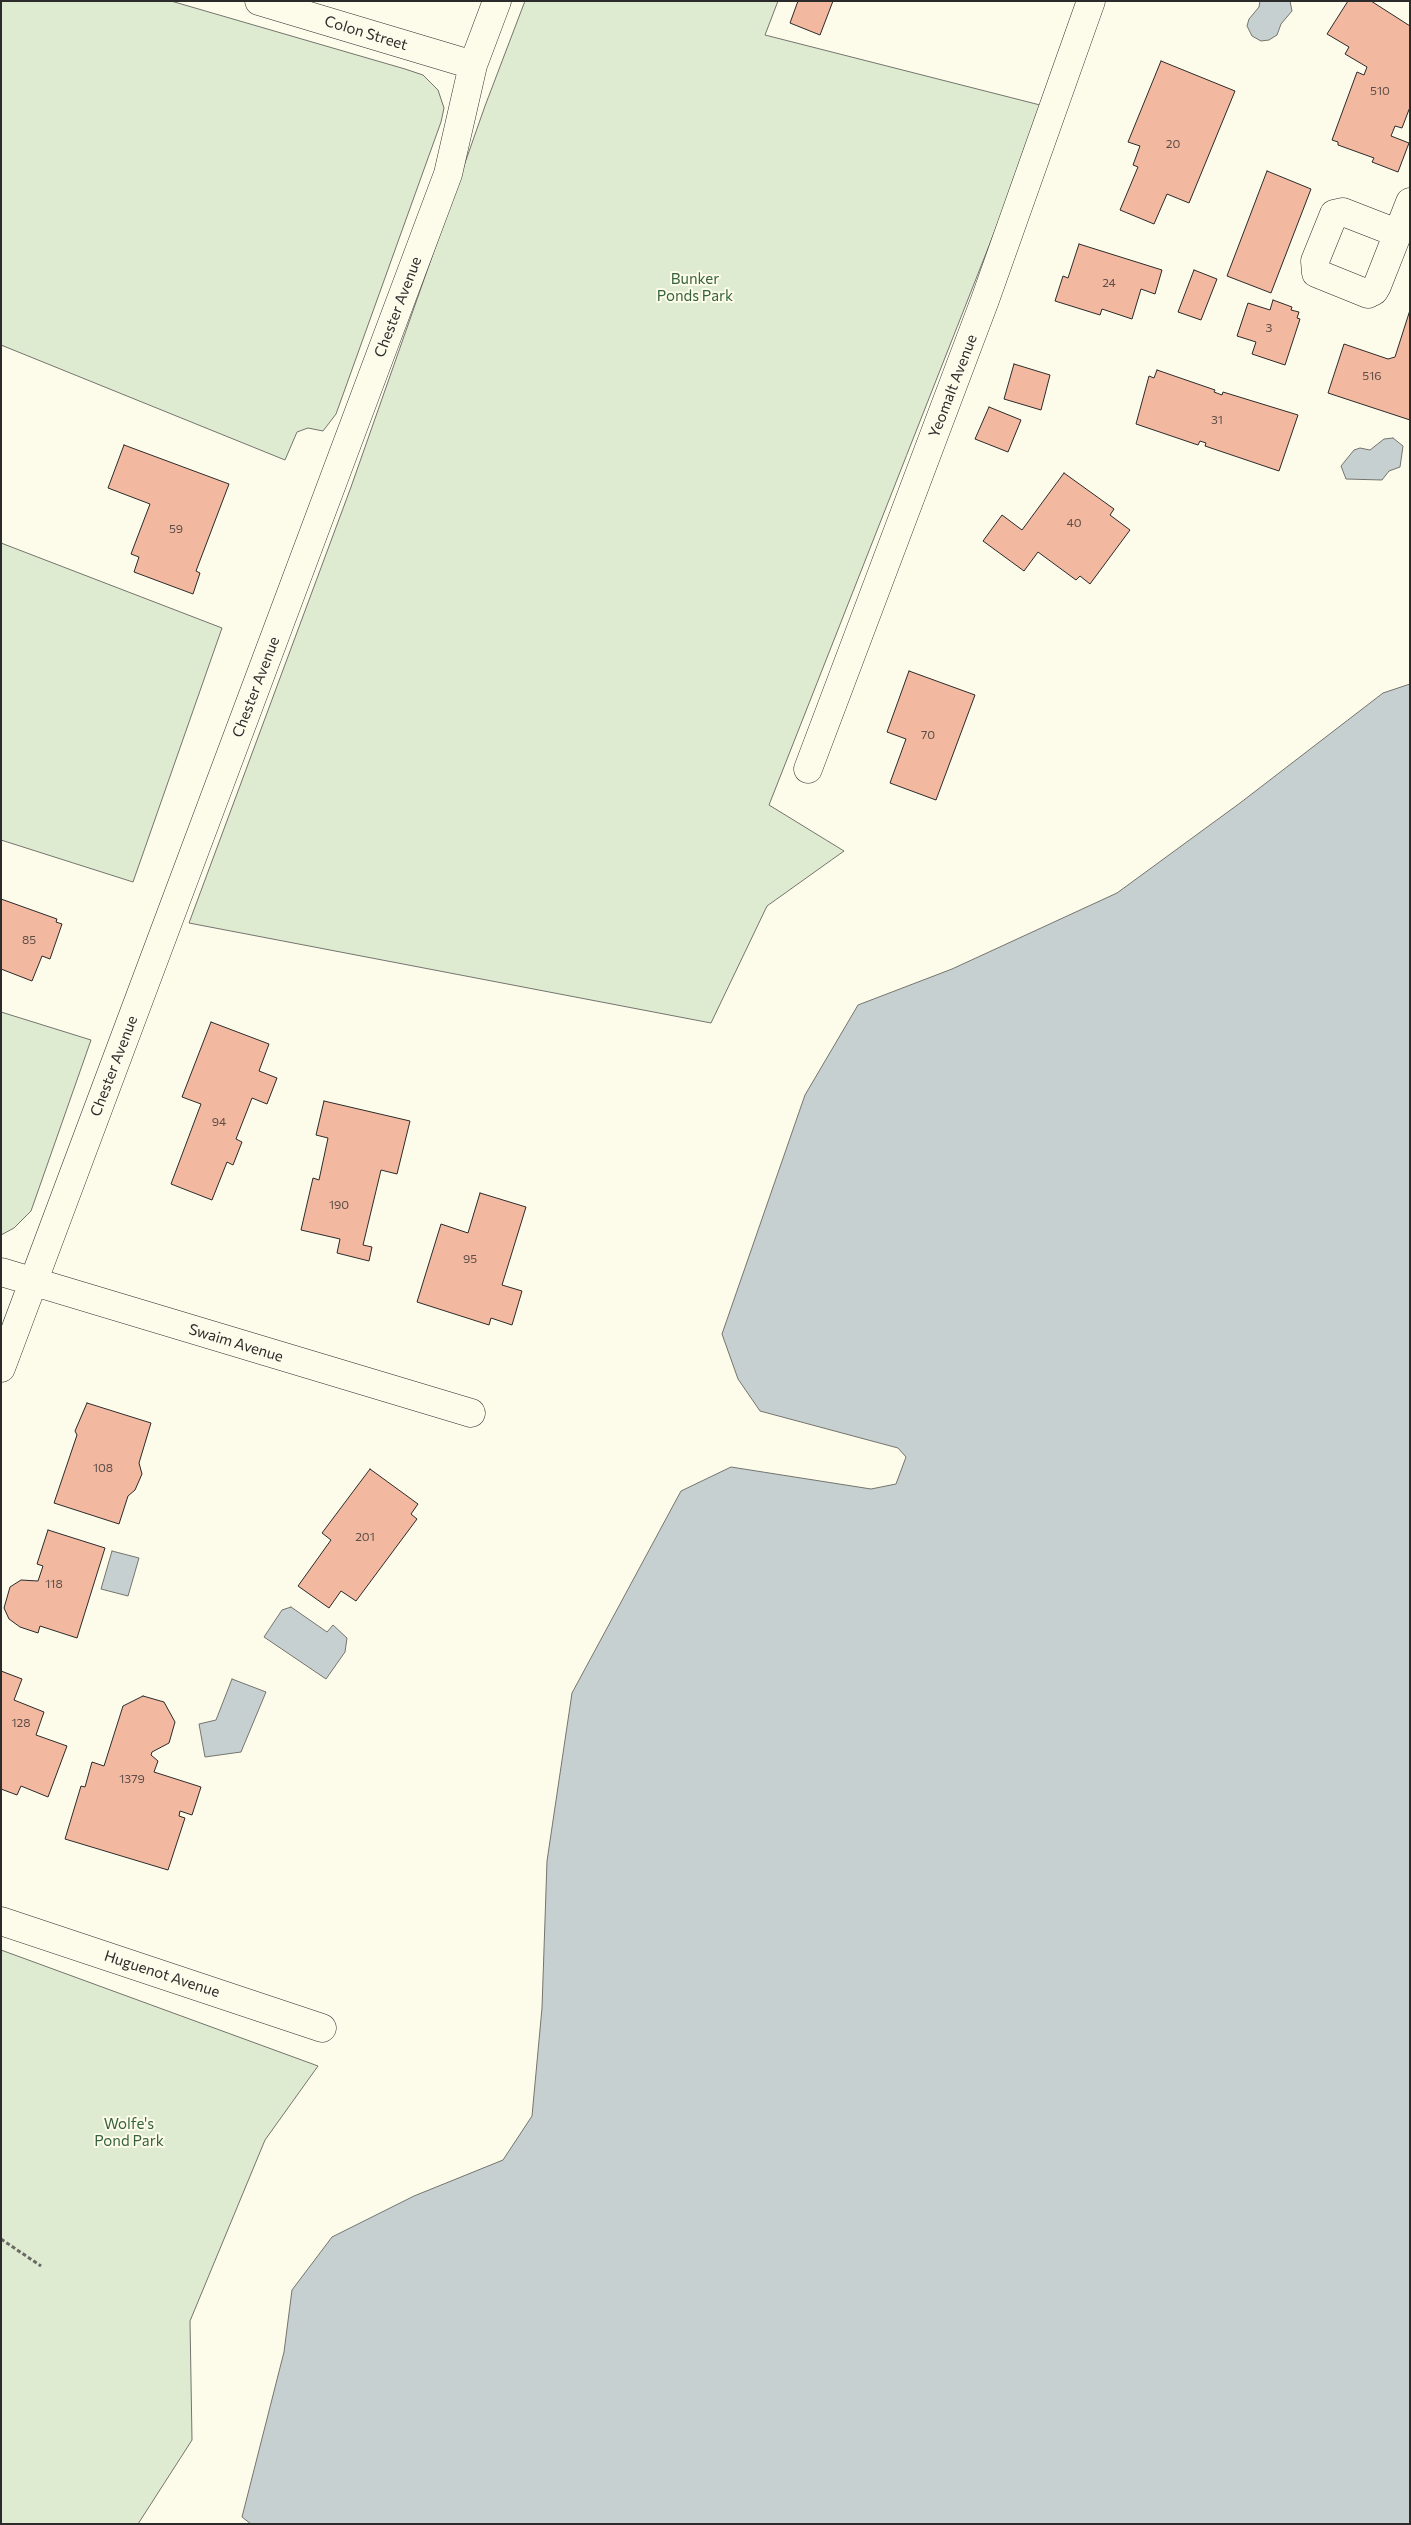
<!DOCTYPE html>
<style>
body{margin:0}
#map{position:relative;width:1411px;height:2525px;overflow:hidden;background:#fdfbea;font-family:Commissioner,sans-serif}
canvas{display:block}
.frame{position:absolute;inset:0;border:2px solid #2b2b2b;pointer-events:none}
</style>
<div id="map">
<canvas width="1411" height="2525"></canvas>
<div class="frame"></div>
</div>
<script>
const ctx = document.querySelector('canvas').getContext('2d');
ctx.lineJoin = 'round';
function fill(path, color) { ctx.fillStyle = color; ctx.fill(path, 'evenodd'); }
const toPath = rows => new Path2D(rows.map(r => 'M' + r).join(''));
function trace(path, color, width, dash) { ctx.strokeStyle = color; ctx.lineWidth = width; ctx.lineCap = dash ? 'butt' : 'round'; ctx.setLineDash(dash || []); ctx.stroke(path); }
function drawText(font, color, halo, rows, align = 'center') {
  ctx.font = font + ' Commissioner,sans-serif'; ctx.lineWidth = 4; ctx.setLineDash([]); ctx.textBaseline = 'middle'; ctx.strokeStyle = halo; ctx.fillStyle = color; for (const [text, x, y, turn = 0] of rows) {
    ctx.save(); ctx.translate(x, y); ctx.rotate((+turn || 0) * Math.PI / 180); ctx.textAlign = isNaN(turn) ? turn : align; if (halo) ctx.strokeText(text, 0, 0); ctx.fillText(text, 0, 0); ctx.restore();
  }
}
const green = toPath([
 [1,1,171,1,405,69,423,75,438,90,444,108,441,122,336,414,323,431,308,428,297,432,285,460,1,345,1,1],
 [525,1,778,1,765,35,1044,106,769,805,844,851,767,906,711,1023,189,923,351,487,485,106,525,1],
 [1,543,222,628,133,882,1,840,1,543],
 [1,1012,91,1040,31,1211,14,1228,1,1235,1,1012],
 [1,1950,318,2066,265,2140,190,2321,192,2440,138,2524,1,2524,1,1950]
]);
fill(green, '#deebd1');
trace(green, '#74746e', 1);
const water = toPath([
 [1260,1,1290,1,1292,11,1281,24,1277,35,1269,40,1261,41,1252,36,1247,26,1249,19,1259,7,1260,1],
 [1393,438,1403,446,1400,467,1389,471,1382,480,1346,479,1341,466,1354,450,1360,448,1370,450,1384,439,1393,438],
 [1410,684,1410,2524,251,2524,242,2517,284,2352,292,2290,332,2237,414,2196,503,2160,532,2116,542,2008,547,1861,572,1693,681,1491,731,1467,871,1489,896,1484,906,1457,898,1448,760,1411,738,1379,722,1334,805,1095,858,1005,952,969,1117,893,1240,803,1383,693,1410,684],
 [112,1551,139,1558,128,1596,101,1589,112,1551],
 [291,1607,327,1632,333,1625,347,1638,345,1652,326,1679,264,1637,282,1610,291,1607],
 [232,1679,266,1692,241,1752,205,1757,199,1724,216,1720,232,1679]
]);
fill(water, '#c7d0d0');
trace(water, '#74746e', 1);
const building = toPath([
 [798,1,833,1,820,35,790,23,798,1],
 [1348,1,1371,1,1410,26,1410,107,1402,128,1395,126,1391,136,1409,143,1398,172,1372,162,1374,158,1338,145,1338,142,1332,140,1357,72,1364,75,1367,67,1345,54,1349,47,1327,34,1348,1],
 [1161,61,1235,91,1189,203,1167,194,1154,224,1120,210,1138,167,1133,165,1140,146,1128,142,1161,61],
 [1267,171,1311,189,1271,293,1227,276,1267,171],
 [1079,244,1162,270,1155,294,1141,289,1132,319,1102,309,1100,315,1055,301,1063,276,1068,278,1079,244],
 [1194,270,1217,279,1201,320,1178,312,1194,270],
 [1273,300,1292,307,1291,310,1299,312,1297,318,1300,319,1285,365,1252,354,1256,342,1237,336,1248,303,1270,310,1273,300],
 [1410,310,1410,420,1328,393,1344,344,1388,359,1395,357,1410,310],
 [1014,364,1050,375,1041,410,1004,399,1014,364],
 [1157,370,1215,390,1214,392,1222,395,1223,392,1298,415,1279,471,1205,446,1206,443,1200,441,1198,445,1136,424,1149,376,1154,378,1157,370],
 [989,407,1021,420,1008,452,975,439,989,407],
 [124,445,229,484,196,571,200,573,193,594,134,572,139,557,131,554,150,504,108,488,124,445],
 [1064,473,1114,509,1110,515,1130,530,1090,584,1080,576,1076,580,1038,552,1024,571,983,541,1002,515,1022,530,1064,473],
 [909,671,975,695,936,800,890,783,906,739,887,732,909,671],
 [1,899,57,919,56,922,62,924,50,959,42,956,32,981,1,969,1,899],
 [211,1022,269,1044,259,1071,277,1078,267,1104,252,1098,236,1139,242,1142,233,1165,227,1162,212,1200,171,1184,201,1104,182,1097,211,1022],
 [324,1101,410,1121,397,1174,381,1170,363,1245,372,1247,369,1261,337,1253,340,1239,301,1230,313,1178,319,1180,328,1138,316,1135,324,1101],
 [480,1193,526,1207,502,1285,522,1291,512,1325,491,1318,489,1325,417,1302,441,1224,468,1233,480,1193],
 [87,1403,151,1423,139,1463,142,1474,135,1490,128,1496,119,1524,54,1503,77,1435,75,1431,87,1403],
 [370,1469,418,1504,411,1514,417,1519,356,1601,341,1591,329,1608,298,1586,331,1540,322,1533,370,1469],
 [48,1530,105,1548,77,1638,40,1626,38,1633,20,1627,9,1619,4,1608,10,1587,21,1580,38,1581,43,1566,37,1564,48,1530],
 [1,1671,22,1679,14,1700,44,1712,36,1735,67,1746,48,1797,21,1786,17,1795,1,1789,1,1671],
 [143,1696,164,1702,175,1722,169,1743,152,1752,151,1755,158,1761,154,1772,201,1787,192,1815,180,1811,179,1816,185,1818,168,1870,65,1839,81,1786,85,1787,92,1762,104,1766,123,1706,143,1696]
]);
fill(building, '#f2b8a0');
trace(building, '#2b2b2b', 1);
const minor = toPath([
 [259,1,473,65],
 [1397,233,1343,212,1334,214,1315,261,1316,273,1363,292,1368,294,1374,291,1377,286,1410,202],
 [808,769,985,300,1091,1],
 [1,1272,471,1413],
 [1,1368,448,174,473,65,497,1],
 [1,1921,322,2028]
]);
trace(minor, '#2b2b2b', 29);
trace(toPath([
 [1,2239,41,2266]
]), '#6a6964', 3, [4, 2.5]);
trace(minor, '#fdfbea', 28);
drawText('12px', '#5d4e48', null, [
 ["510",1380,91],
 ["20",1173,144],
 ["24",1109,283],
 ["3",1269,328],
 ["516",1372,376],
 ["31",1217,420],
 ["40",1074,523],
 ["59",176,529],
 ["70",928,735],
 ["85",29,940],
 ["94",219,1122],
 ["190",339,1205],
 ["95",470,1259],
 ["108",103,1468],
 ["201",365,1537],
 ["118",54,1584],
 ["128",21,1723],
 ["1379",132,1779]
]);
drawText('15px', '#2b2b2b', '#fdfbea', [
 ["Colon Street",366,33,17],
 ["Chester Avenue",398,307,-69],
 ["Yeomalt Avenue",953,386,-69],
 ["Chester Avenue",256,687,-69],
 ["Chester Avenue",114,1066,-69],
 ["Swaim Avenue",236,1343,17],
 ["Huguenot Avenue",162,1974,18]
]);
drawText('15px', '#34623c', '#fdfbea', [
 ["Bunker",695,279],
 ["Ponds Park",695,296],
 ["Wolfe's",129,2124],
 ["Pond Park",129,2141]
]);
</script>
